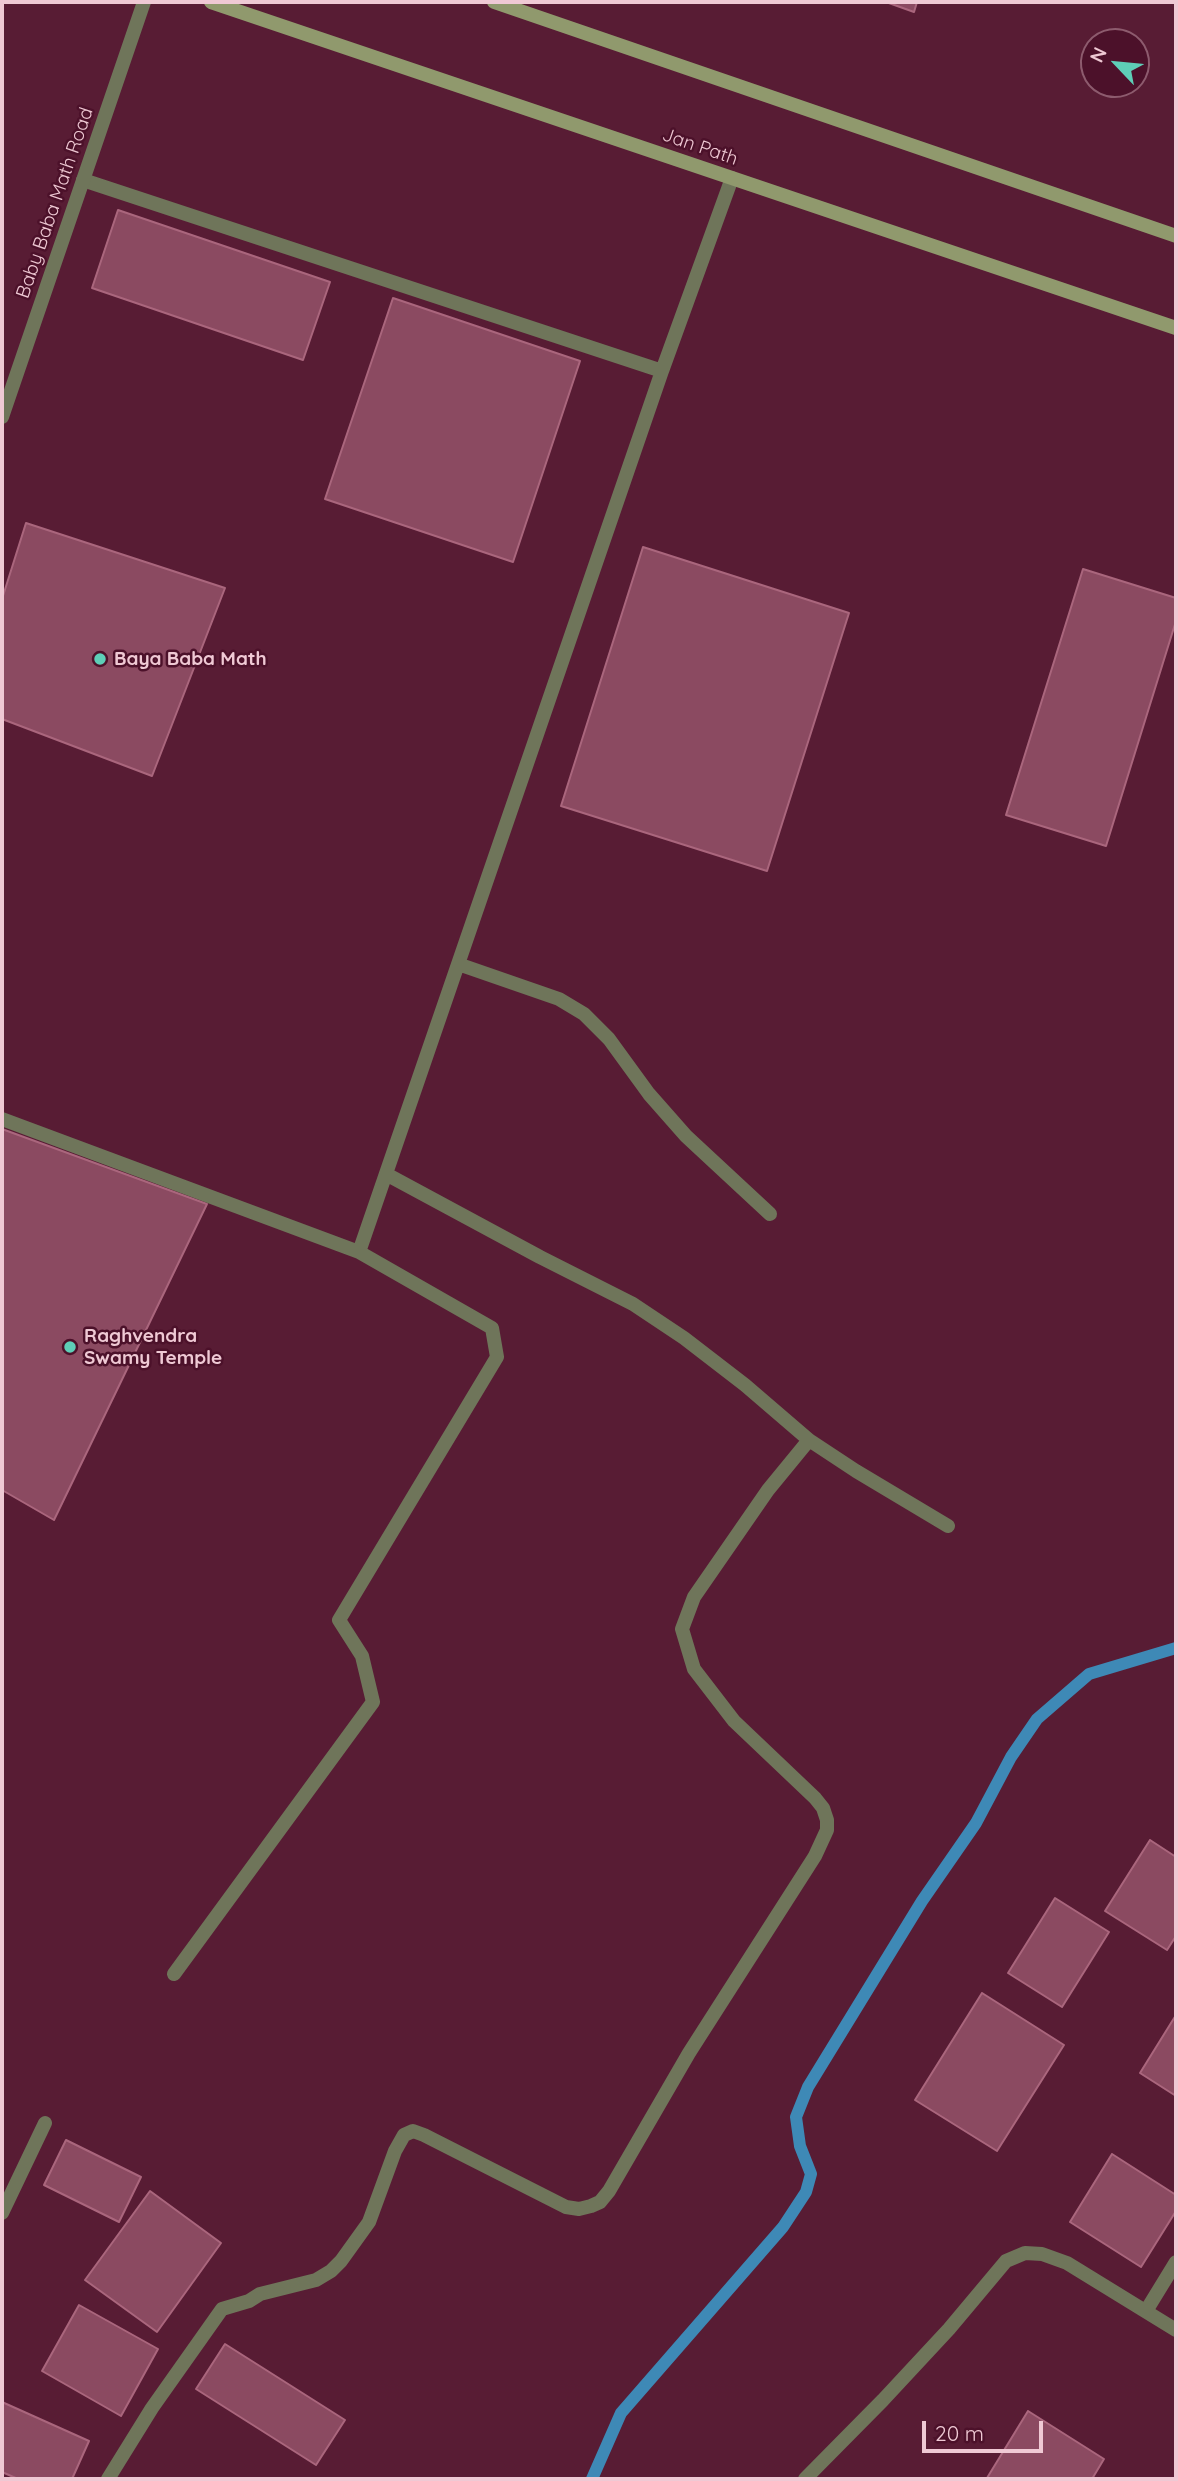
<!DOCTYPE html>
<style>
body{margin:0}
#map{position:relative;width:1178px;height:2481px;overflow:hidden;background:#581c34;font-family:Quicksand,sans-serif}
canvas{display:block}
.frame{position:absolute;inset:0;border:4px solid #efc9d4;pointer-events:none}
.north{position:absolute;left:1080px;top:28px;width:70px;height:70px;box-sizing:border-box;background:#4c112a;border:2px solid #8d5b6e;border-radius:50%;rotate:296deg;font-size:19px;font-weight:700;line-height:28px;text-align:center;color:#efc9d4}
.north::after{content:'';display:block;margin:auto;width:24px;height:32px;background:#5eceb7;clip-path:polygon(50% 0,100% 100%,50% 72%,0 100%)}
.scale{position:absolute;left:922px;top:2421px;width:121px;height:32px;box-sizing:border-box;border:4px solid #efc9d4;border-top:0;padding-left:9px;font-size:21px;line-height:24px;white-space:nowrap;color:#efc9d4;-webkit-text-stroke:5px #4c112a;paint-order:stroke}
</style>
<div id="map">
<canvas width="1178" height="2481"></canvas>
<div class="frame"></div>
<div class="north">N</div>
<div class="scale">20 m</div>
</div>
<script>
const ctx = document.querySelector('canvas').getContext('2d');
ctx.lineJoin = 'round';
const toPath = rows => new Path2D(rows.map(r => 'M' + r).join(''));
function trace(path, color, width, dash) { ctx.strokeStyle = color; ctx.lineWidth = width; ctx.lineCap = dash ? 'butt' : 'round'; ctx.setLineDash(dash || []); ctx.stroke(path); }
function fill(path, color) { ctx.fillStyle = color; ctx.fill(path, 'evenodd'); }
function drawText(font, color, halo, rows, align = 'center') {
  ctx.font = font + ' Quicksand,sans-serif'; ctx.lineWidth = 5; ctx.setLineDash([]); ctx.textBaseline = 'middle'; ctx.strokeStyle = halo; ctx.fillStyle = color; for (const [text, x, y, turn = 0] of rows) {
    ctx.save(); ctx.translate(x, y); ctx.rotate((+turn || 0) * Math.PI / 180); ctx.textAlign = isNaN(turn) ? turn : align; if (halo) ctx.strokeText(text, 0, 0); ctx.fillText(text, 0, 0); ctx.restore();
  }
}
trace(toPath([
 [592,2479,621,2413,783,2227,806,2192,811,2174,800,2146,796,2117,808,2087,922,1901,976,1823,1011,1757,1037,1719,1089,1674,1176,1648]
]), '#3e89b6', 12);
const building = toPath([
 [886,2,917,2,914,12,886,2],
 [118,210,330,282,303,360,92,288,118,210],
 [393,298,580,361,513,562,325,499,393,298],
 [26,523,225,588,152,776,2,719,2,599,26,523],
 [643,547,849,613,767,871,561,806,643,547],
 [1083,569,1176,598,1176,621,1106,846,1006,815,1083,569],
 [2,1129,207,1204,54,1520,2,1490,2,1129],
 [1150,1840,1176,1857,1176,1936,1167,1950,1105,1911,1150,1840],
 [1055,1898,1109,1932,1062,2007,1008,1973,1055,1898],
 [982,1993,1064,2045,997,2151,915,2100,982,1993],
 [1176,2015,1176,2096,1140,2073,1176,2015],
 [66,2140,141,2177,119,2222,44,2185,66,2140],
 [1112,2154,1176,2195,1176,2211,1141,2267,1070,2222,1112,2154],
 [150,2191,221,2243,157,2332,85,2280,150,2191],
 [79,2305,158,2349,121,2416,42,2371,79,2305],
 [225,2344,345,2420,316,2465,196,2389,225,2344],
 [2,2402,89,2441,72,2479,18,2479,2,2472,2,2402],
 [1028,2411,1104,2459,1092,2479,987,2478,1028,2411]
]);
fill(building, '#8b4a61');
trace(building, '#aa667d', 2);
trace(toPath([
 [662,371,732,178],
 [458,964,559,999,584,1014,609,1039,649,1094,686,1136,770,1214],
 [2,1119,359,1252,662,371,83,180],
 [386,1174,540,1257,633,1304,684,1338,745,1385,809,1440,856,1471,948,1526],
 [174,1974,373,1702,362,1656,339,1620,497,1357,492,1328,359,1252],
 [2,2213,45,2123],
 [1146,2311,1176,2262],
 [108,2479,152,2408,222,2309,249,2301,260,2294,316,2280,331,2271,341,2261,369,2222,395,2151,404,2135,413,2131,424,2135,566,2207,579,2209,591,2206,600,2202,609,2191,689,2053,815,1856,827,1830,827,1820,823,1808,815,1798,734,1721,694,1669,682,1629,694,1597,768,1490,809,1440],
 [805,2479,883,2400,949,2329,1006,2261,1025,2253,1042,2254,1067,2263,1176,2330]
]), '#6f755a', 14);
trace(toPath([
 [2,417,144,2]
]), '#6f755a', 14);
trace(toPath([
 [211,2,1176,328],
 [494,2,1176,236]
]), '#90996d', 14);
for (const [x, y, r, color] of [
 [100,659,7,"#5eceb7"],
 [70,1347,7,"#5eceb7"]
]) { const dot = new Path2D(); dot.arc(x, y, r, 0, 2 * Math.PI); ctx.fillStyle = color; ctx.fill(dot); trace(dot, '#4c112a', 2.5); }
drawText('19px', '#efc9d4', '#4c112a', [
 ["Jan Path",700,147,19],
 ["Baby Baba Math Road",55,203,-71]
]);
drawText('bold 19px', '#efc9d4', '#4c112a', [
 ["Baya Baba Math",114,659],
 ["Raghvendra",84,1336],
 ["Swamy Temple",84,1358]
], 'left');
</script>
